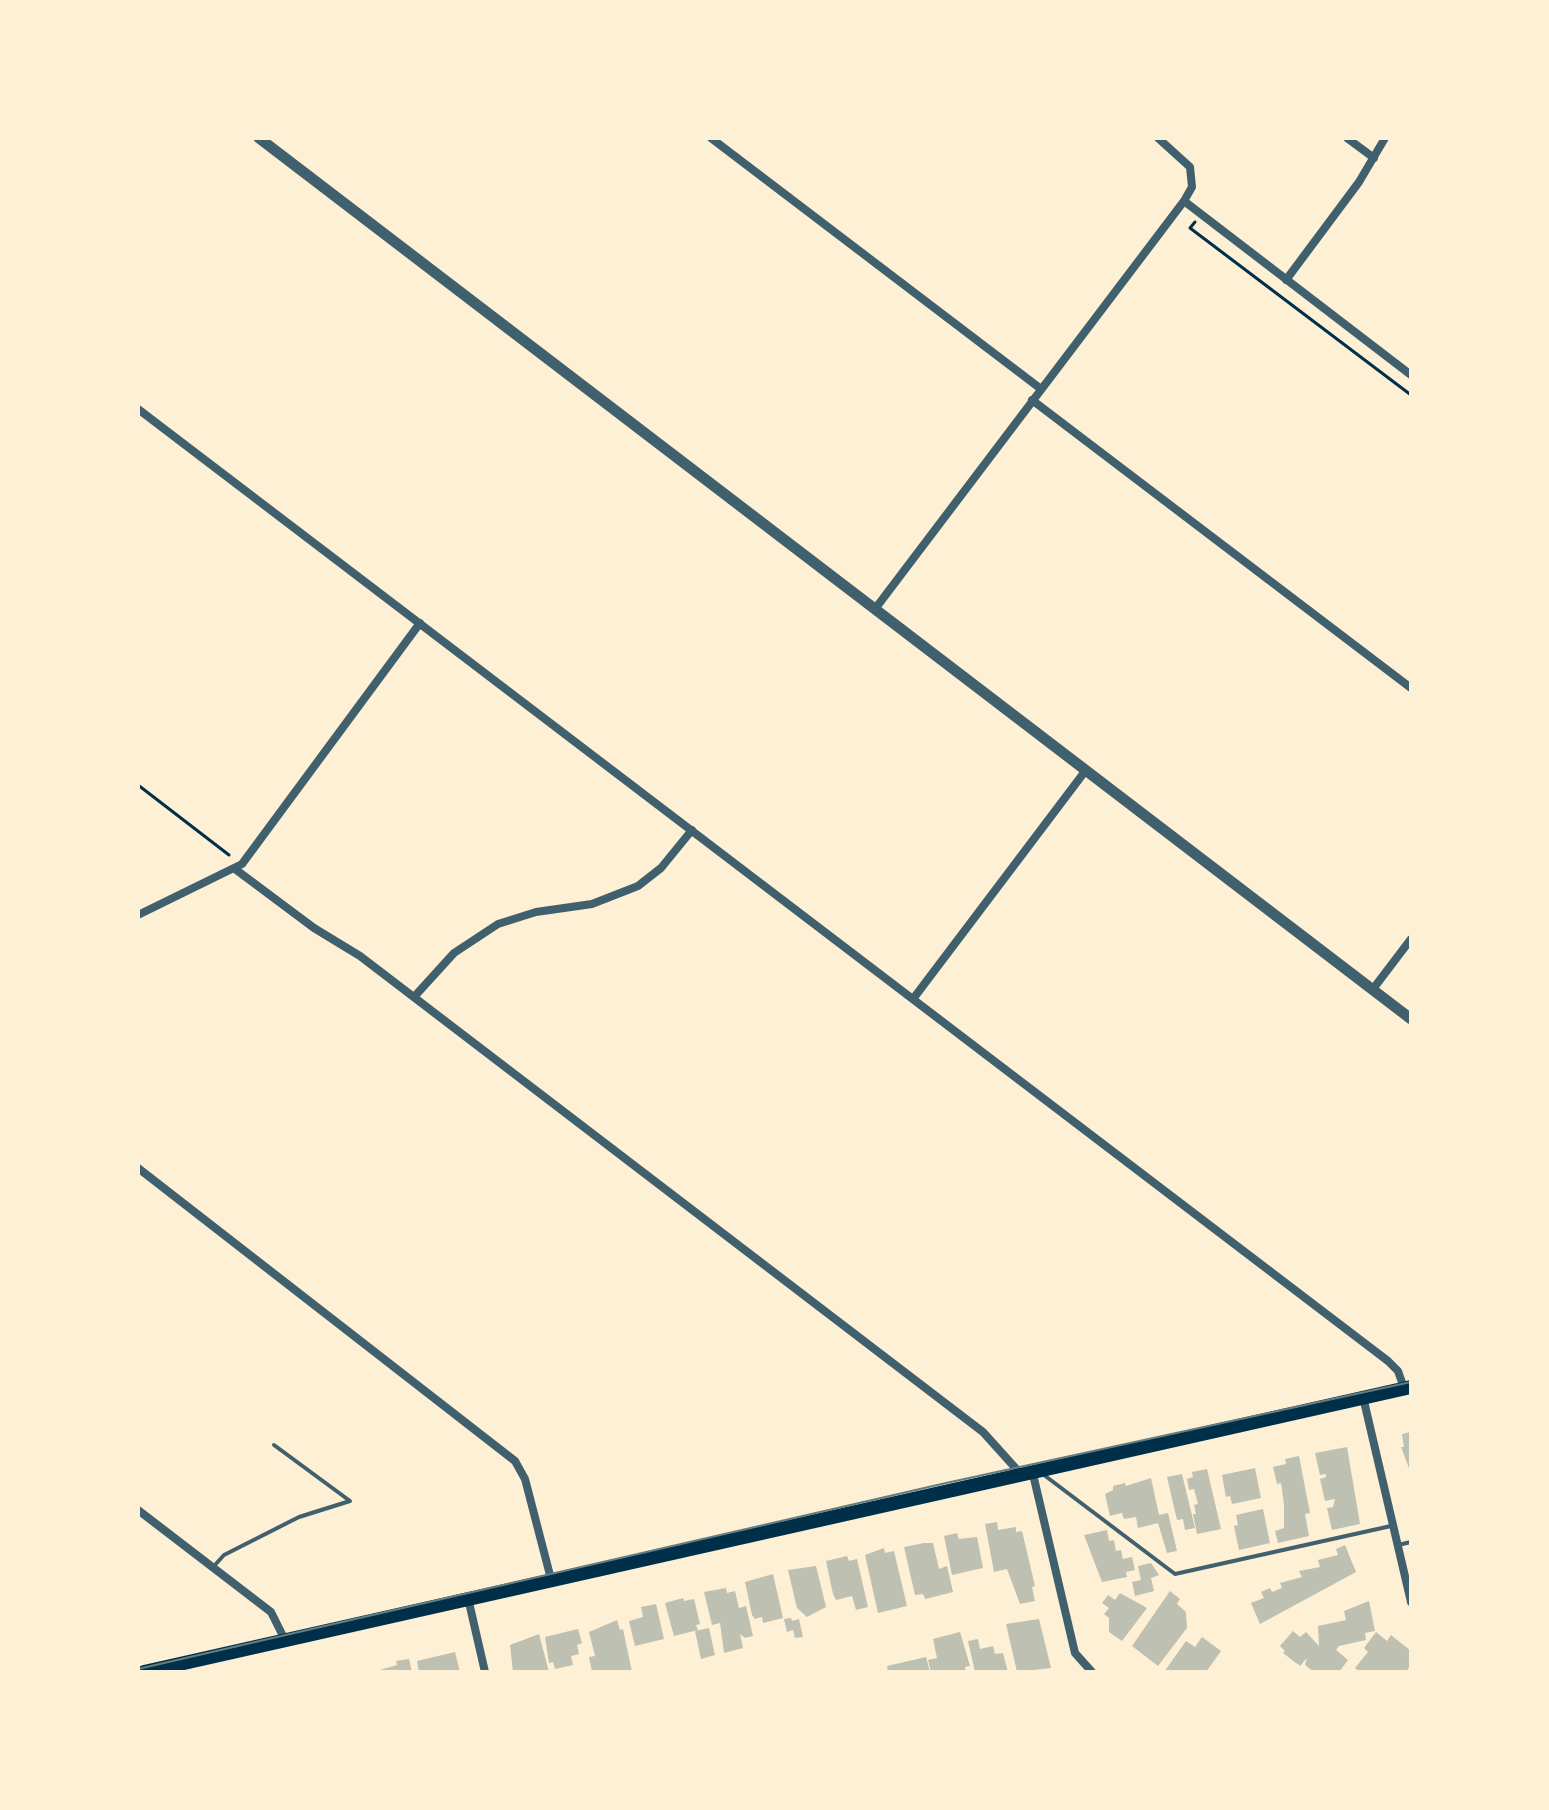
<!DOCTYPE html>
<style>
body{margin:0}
#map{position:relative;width:1549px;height:1810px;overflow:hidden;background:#fdf0d5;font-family:Lora,serif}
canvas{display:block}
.frame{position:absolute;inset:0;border:140px solid #fdf0d5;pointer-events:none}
</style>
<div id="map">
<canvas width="1549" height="1810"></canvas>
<div class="frame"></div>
</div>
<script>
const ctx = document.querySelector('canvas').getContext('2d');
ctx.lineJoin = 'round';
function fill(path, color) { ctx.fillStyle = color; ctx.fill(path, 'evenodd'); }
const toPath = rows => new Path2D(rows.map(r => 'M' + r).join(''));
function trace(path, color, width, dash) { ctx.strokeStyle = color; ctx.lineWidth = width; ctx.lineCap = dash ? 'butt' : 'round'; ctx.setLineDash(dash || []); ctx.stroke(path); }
fill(toPath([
 [1411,1432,1411,1471,1410,1471,1401,1447,1404,1447,1402,1434],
 [1347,1447,1360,1524,1332,1530,1327,1508,1333,1507,1335,1499,1325,1501,1320,1479,1326,1477,1326,1474,1320,1475,1315,1453],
 [1299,1456,1310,1513,1305,1514,1309,1536,1278,1543,1275,1531,1284,1528,1284,1505,1281,1483,1277,1484,1273,1467,1286,1464,1285,1459],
 [1255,1468,1261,1498,1232,1504,1230,1496,1226,1497,1222,1475],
 [1207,1469,1221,1529,1197,1534,1193,1514,1196,1514,1194,1505,1198,1504,1194,1489,1189,1490,1187,1479,1193,1477,1192,1472],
 [1182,1474,1195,1528,1185,1530,1183,1519,1177,1520,1167,1477],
 [1151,1478,1159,1515,1168,1513,1177,1551,1167,1553,1158,1523,1138,1528,1136,1517,1124,1519,1122,1513,1110,1516,1105,1494,1113,1490,1113,1486,1125,1483,1126,1486],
 [1263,1509,1270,1543,1239,1550,1234,1526,1238,1525,1236,1515],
 [997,1522,998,1530,1016,1527,1016,1532,1022,1531,1035,1586,1032,1587,1035,1601,1020,1604,1007,1569,994,1572,985,1524],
 [1107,1530,1109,1541,1114,1540,1116,1551,1121,1550,1123,1559,1132,1557,1135,1570,1126,1572,1127,1577,1102,1582,1084,1535],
 [957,1533,959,1539,977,1537,983,1568,952,1575,944,1536],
 [924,1543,933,1543,939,1569,947,1566,953,1592,925,1599,923,1594,915,1595,904,1547],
 [1345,1545,1356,1572,1260,1624,1251,1603,1264,1598,1261,1592,1270,1588,1272,1592,1282,1588,1280,1583,1302,1577,1299,1571,1320,1567,1318,1560,1338,1555,1336,1549],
 [884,1548,885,1553,894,1551,907,1606,878,1613,865,1555],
 [847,1556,849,1561,857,1559,868,1607,856,1610,852,1596,836,1600,833,1594,826,1561],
 [1151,1563,1159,1575,1151,1578,1154,1591,1135,1596,1132,1582,1141,1580,1138,1566],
 [816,1566,826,1607,807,1617,797,1608,788,1570],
 [773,1574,783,1618,763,1623,762,1617,755,1619,752,1615,745,1582],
 [726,1588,727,1593,735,1591,739,1608,746,1606,753,1636,745,1638,740,1634,743,1648,724,1653,720,1623,712,1625,704,1592],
 [1170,1591,1180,1599,1177,1604,1186,1612,1187,1628,1158,1666,1132,1646],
 [1120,1593,1147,1608,1122,1641,1109,1632,1109,1618,1104,1614,1109,1608,1102,1603,1108,1595,1115,1600],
 [683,1598,684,1601,694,1599,700,1624,696,1625,698,1630,674,1636,665,1603],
 [1369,1601,1375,1631,1365,1633,1366,1640,1339,1646,1336,1650,1348,1660,1339,1672,1314,1672,1305,1665,1307,1658,1300,1666,1283,1653,1285,1651,1280,1646,1293,1631,1300,1637,1306,1632,1319,1646,1318,1626,1346,1620,1344,1611],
 [656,1604,664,1639,635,1646,629,1621,643,1617,641,1607],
 [791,1618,792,1621,799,1619,803,1637,795,1638,793,1630,787,1632,784,1619],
 [1039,1619,1051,1668,1017,1672,1006,1624],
 [617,1620,620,1630,623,1629,632,1672,592,1672,589,1657,595,1656,589,1632],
 [709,1628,715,1655,701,1659,695,1631],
 [578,1629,582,1643,577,1645,579,1654,571,1656,573,1665,555,1669,553,1662,549,1663,545,1637],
 [960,1632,970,1666,965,1667,966,1672,931,1672,928,1660,937,1658,933,1639],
 [1376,1632,1387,1641,1391,1635,1411,1651,1411,1665,1406,1672,1360,1672,1355,1668,1368,1652,1364,1648],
 [539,1634,549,1672,513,1672,510,1645],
 [1202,1637,1221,1651,1206,1672,1164,1672,1186,1641,1195,1647],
 [978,1639,980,1649,993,1646,995,1654,1003,1653,1008,1672,975,1672,968,1641],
 [455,1652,460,1672,419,1672,417,1661],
 [926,1657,930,1672,888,1672,887,1666],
 [409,1659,412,1672,373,1672,397,1665,396,1661]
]), '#bec0b2');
trace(toPath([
 [1195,222,1190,228,1411,395],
 [138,785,229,855]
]), '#003049', 3);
trace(toPath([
 [1044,1475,1175,1574,1391,1526],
 [1398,1545,1411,1542],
 [214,1566,224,1555,299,1517,350,1501,274,1445]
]), '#3f606c', 4);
trace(toPath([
 [711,138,1041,389],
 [1158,138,1190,167,1192,187,1184,201,1411,375],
 [1347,138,1374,158],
 [1286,280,1359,182,1385,138],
 [1032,400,1411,688],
 [138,409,1388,1361,1398,1371,1404,1388],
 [875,609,1184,201],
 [235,869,314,928,360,956,983,1432,1019,1472],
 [138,915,242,864,420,623],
 [1373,989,1411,939],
 [414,997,454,953,498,924,536,912,592,904,638,886,661,868,692,830],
 [913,999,1086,770],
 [138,1168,515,1461,525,1479,551,1579],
 [1363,1397,1411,1602],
 [1032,1470,1075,1653,1092,1672],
 [138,1510,271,1612,285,1640],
 [468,1598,485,1672]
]), '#3f606c', 8);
trace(toPath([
 [259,138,1411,1019]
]), '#3f606c', 11);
trace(toPath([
 [144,1672,1411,1387]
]), '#003049', 14);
trace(toPath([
 [138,1669,946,1483,1411,1382]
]), '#657d81', 2);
</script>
